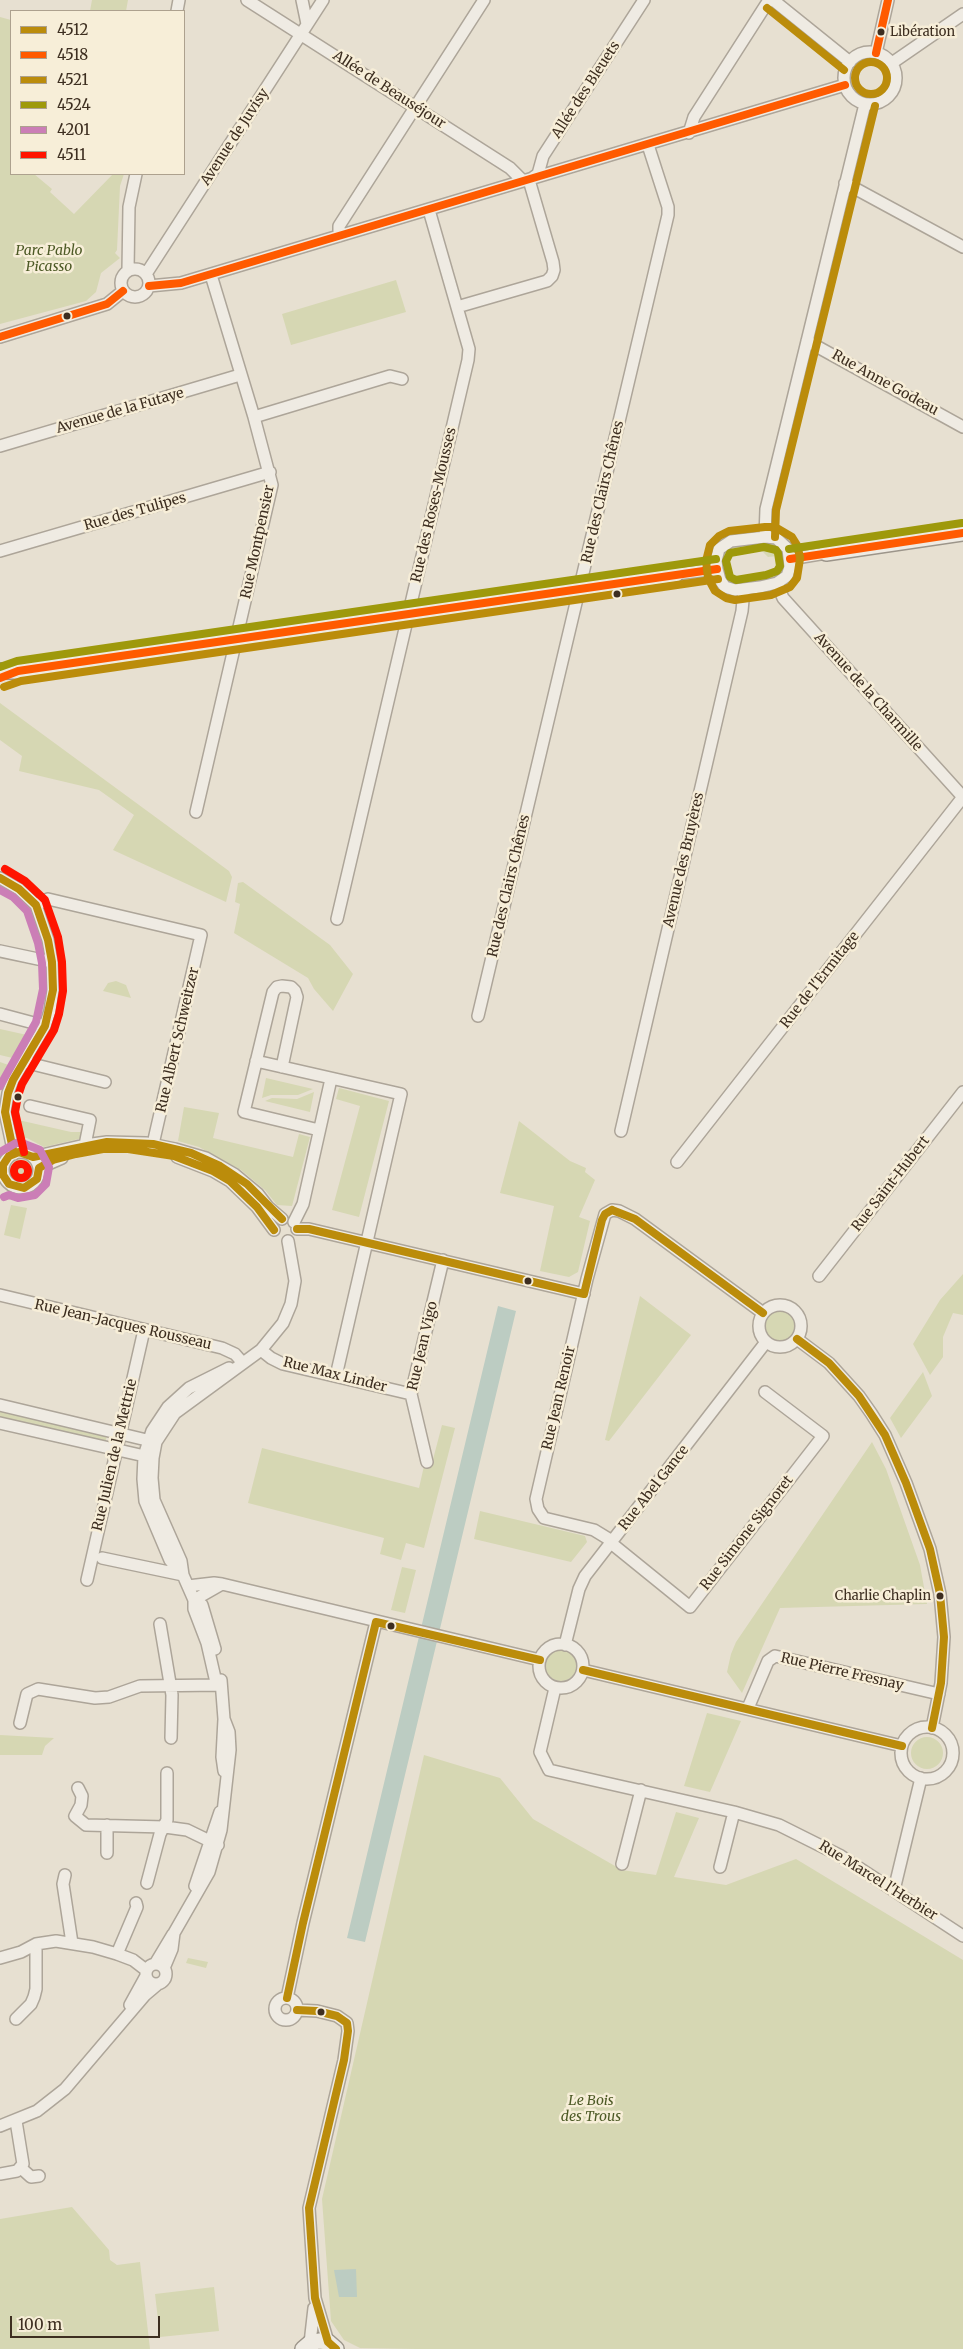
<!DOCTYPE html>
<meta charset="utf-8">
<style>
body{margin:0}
#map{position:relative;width:963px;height:2349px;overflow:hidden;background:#e7e0d1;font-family:Merriweather,serif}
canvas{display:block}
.legend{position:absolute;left:10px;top:10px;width:175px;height:165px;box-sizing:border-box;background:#f7eed8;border:1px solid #ada18e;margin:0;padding:6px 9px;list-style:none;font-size:15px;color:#3d2e20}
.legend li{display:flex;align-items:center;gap:10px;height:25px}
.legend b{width:25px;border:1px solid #ada18e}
.scale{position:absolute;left:10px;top:2316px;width:150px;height:22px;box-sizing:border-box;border:2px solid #3d2e20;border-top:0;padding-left:6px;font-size:15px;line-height:18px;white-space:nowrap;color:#3d2e20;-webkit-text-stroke:4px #f7eed8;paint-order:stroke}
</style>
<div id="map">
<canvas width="963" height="2349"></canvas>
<ul class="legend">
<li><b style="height:6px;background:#bb8c0b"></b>4512</li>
<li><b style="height:6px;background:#ff5a00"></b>4518</li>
<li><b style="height:6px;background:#bb8c0b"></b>4521</li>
<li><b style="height:6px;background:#9e990b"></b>4524</li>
<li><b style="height:6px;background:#cb7eb6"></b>4201</li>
<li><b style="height:6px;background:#ff1400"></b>4511</li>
</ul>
<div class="scale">100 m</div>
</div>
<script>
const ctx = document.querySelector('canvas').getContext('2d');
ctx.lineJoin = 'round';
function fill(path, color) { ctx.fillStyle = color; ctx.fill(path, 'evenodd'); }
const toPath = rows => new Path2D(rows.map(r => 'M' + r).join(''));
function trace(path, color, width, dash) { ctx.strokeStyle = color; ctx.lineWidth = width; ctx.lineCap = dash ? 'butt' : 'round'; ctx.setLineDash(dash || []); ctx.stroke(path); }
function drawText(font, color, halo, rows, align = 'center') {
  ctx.font = font + ' Merriweather,serif'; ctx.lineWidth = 5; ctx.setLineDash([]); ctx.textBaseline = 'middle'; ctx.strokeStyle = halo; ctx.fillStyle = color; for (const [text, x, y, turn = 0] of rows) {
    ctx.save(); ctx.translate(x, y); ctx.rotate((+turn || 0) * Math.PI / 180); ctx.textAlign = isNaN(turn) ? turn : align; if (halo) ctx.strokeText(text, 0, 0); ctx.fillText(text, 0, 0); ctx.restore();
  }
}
fill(toPath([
 [92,0,128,0,126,11,90,11],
 [0,17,11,20,11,174,34,174,52,189,50,192,74,214,113,174,124,174,120,186,117,250,115,253,120,258,101,273,96,292,86,301,0,324],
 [396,280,406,312,291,345,282,314],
 [769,540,782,546,778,556,768,557,762,551,727,556,722,552,729,547],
 [785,552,787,564,780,579,735,586,726,583,720,561,734,578,780,571,777,568],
 [0,703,229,871,232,877,226,902,113,850,134,815,99,790,19,771,22,756,0,740],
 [243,882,330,945,353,974,333,1011,314,989,308,978,234,933,240,904,235,902,238,883],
 [116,981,126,985,131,998,103,991,108,983],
 [0,1029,36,1037,21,1060,0,1055],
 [0,1062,17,1068,0,1087],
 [266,1078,313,1089,298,1095,271,1095,262,1098],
 [339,1088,389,1101,359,1217,332,1210,360,1106,336,1099],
 [314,1092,310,1112,265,1101,272,1098,297,1099],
 [184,1107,219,1113,213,1138,293,1157,299,1134,310,1137,292,1206,277,1205,265,1190,241,1170,199,1147,178,1141],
 [14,1119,71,1132,83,1132,83,1138,44,1147,27,1138,19,1138],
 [519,1121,570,1161,586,1168,585,1172,595,1180,579,1217,590,1221,578,1272,569,1277,540,1271,554,1206,500,1193],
 '10 1170a12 12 0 1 1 24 0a12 12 0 1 1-24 0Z',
 [11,1205,27,1208,20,1239,4,1235],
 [963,1274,963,1315,953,1313,943,1337,943,1357,930,1375,913,1344,940,1300],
 [640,1296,691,1335,609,1441,605,1440],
 '764 1326a16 16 0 1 1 32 0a16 16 0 1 1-32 0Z',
 [923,1372,932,1396,901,1438,890,1418],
 [0,1410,107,1435,105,1444,0,1419],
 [442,1425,455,1428,424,1548,406,1543,401,1560,380,1554,384,1538,248,1503,262,1448,419,1488,424,1466,431,1467],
 [872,1442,886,1469,920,1565,927,1604,780,1608,742,1693,727,1672,731,1654,736,1642],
 [480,1511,585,1536,587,1542,571,1562,474,1539],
 [402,1567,416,1570,405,1613,391,1610],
 '545 1665a16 16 0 1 1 32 0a16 16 0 1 1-32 0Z',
 [707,1713,741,1721,710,1792,684,1786],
 [0,1735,54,1738,45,1746,42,1755,0,1755],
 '911 1753a16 16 0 1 1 32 0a16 16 0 1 1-32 0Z',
 [424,1755,500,1778,533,1819,622,1870,656,1875,676,1812,699,1818,674,1877,726,1885,796,1859,963,1960,963,2349,417,2349,360,2348,344,2340,331,2321,322,2199],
 [188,1958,208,1962,206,1968,186,1963],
 [72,2207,109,2250,110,2260,117,2265,140,2262,150,2349,0,2349,0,2219],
 [214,2287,219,2331,160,2337,155,2294]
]), '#d6d7b3');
fill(toPath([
 [498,1306,516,1311,365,1942,347,1938],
 [356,2269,357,2297,339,2297,334,2270]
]), '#bcccc2');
const minor = toPath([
 [247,0,510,168,522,180,529,180],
 [302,0,307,24],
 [773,0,850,62],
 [177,11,179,0],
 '844 78a26 26 0 1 1 52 0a26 26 0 1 1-52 0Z',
 [876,53,888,0],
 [892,63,963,14],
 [689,133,694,117,769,0],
 [531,179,538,174,543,156,644,0],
 [845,183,963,247],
 [339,236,339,226,484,0],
 '121 283a14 14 0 1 1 28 0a14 14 0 1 1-28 0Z',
 [128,270,129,207,136,174],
 [146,274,323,0],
 [149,286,181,283,845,85],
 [457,307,547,281,552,276,554,270,553,262,529,180],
 [0,337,107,304,123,291],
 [807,341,963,427],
 [254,417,390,376,402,379],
 [0,446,240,375],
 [765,537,766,509,865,104],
 [765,537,776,538,788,549,790,567,787,576,777,583,760,587,735,590,725,587,720,580,717,569,716,561,719,549,731,541,765,537],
 [0,551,270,472],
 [790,559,826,553],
 [676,574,717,569],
 [777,583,783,598,963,797],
 [196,812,272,485,254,417,211,275],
 [0,878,19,889,36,905,48,940,52,962,53,990,50,1011,45,1026,13,1080,8,1093,5,1112,14,1154],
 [36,905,48,899,201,935,153,1144],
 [337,919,468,360,469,349,429,210],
 [0,951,52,962],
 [0,1014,45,1026],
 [478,1016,668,215,668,207,648,145],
 [256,1061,401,1094,336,1376],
 [24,1062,105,1082],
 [282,1067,297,997,295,991,291,987,282,986,277,987,273,992,244,1112,319,1130],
 [30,1106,90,1120,85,1145],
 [621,1131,742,611,744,589],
 '3 1170a18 18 0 1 1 36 0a18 18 0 1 1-36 0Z',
 [33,1157,85,1145,107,1142,146,1143,175,1149,206,1158,234,1174,258,1194,268,1207,282,1219],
 [177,1157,213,1171,230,1181,257,1207,274,1230],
 [677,1162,963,797],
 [39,1168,62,1158],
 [294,1222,303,1204,331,1079],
 [297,1229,309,1229,584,1294],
 [819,1276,963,1092],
 [0,1295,222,1348,235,1354,242,1362],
 '759 1326a21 21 0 1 1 42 0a21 21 0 1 1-42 0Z',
 [797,1339,829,1363,859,1396,871,1413,885,1435,906,1483,930,1549,940,1594,944,1637,941,1683,932,1728],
 [261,1350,271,1358,283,1364,411,1394],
 [0,1405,155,1442],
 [0,1423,149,1457],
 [427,1462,411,1394,443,1260],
 [612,1541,594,1530,544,1518,538,1509,536,1499,587,1279,605,1214,612,1210,619,1211,635,1219,763,1313],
 [611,1543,690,1607,823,1436,765,1392],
 [102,1558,183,1575],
 [182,1575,170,1560,145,1501,143,1479,144,1456,152,1431,168,1407,189,1388,229,1368],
 [87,1580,144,1330],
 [188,1586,214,1583,222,1584,540,1660],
 [194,1600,202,1605,215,1649],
 [194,1600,222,1584],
 [160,1624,172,1695,171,1738],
 '539 1666a22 22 0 1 1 44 0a22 22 0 1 1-44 0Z',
 [565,1645,579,1589,585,1576,766,1342],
 [583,1670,902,1746],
 [221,1680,224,1719,222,1757,224,1771],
 [220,1685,215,1678,207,1643,194,1609,194,1600,183,1575,181,1561,154,1500,152,1478,153,1458,156,1442,175,1413,261,1350,283,1323,291,1304,295,1281,288,1241],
 [555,1688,540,1752,549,1770,734,1812,779,1825,841,1856,963,1936],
 [748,1708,768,1661,775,1656,939,1694],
 [20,1723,27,1694,38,1689,95,1698,109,1697,140,1686,220,1685],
 '901 1753a26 26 0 1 1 52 0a26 26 0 1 1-52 0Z',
 [78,1788,82,1796,81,1805,75,1816,86,1825,165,1827,187,1830,218,1845],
 [107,1825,107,1853],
 [622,1864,641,1790],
 [720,1867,734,1812],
 [65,1875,63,1884,72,1943],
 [147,1883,160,1834,167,1820,167,1773],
 [195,1886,220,1812],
 [894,1890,921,1778],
 [117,1954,137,1907,136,1903],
 [0,1958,21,1952,36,1944,56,1941,93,1947,117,1954,133,1960,146,1970],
 '146 1974a10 10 0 1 1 20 0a10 10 0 1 1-20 0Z',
 [155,1964,173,1934],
 [164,1968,172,1949,174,1933,209,1872,221,1830,230,1750,229,1732,224,1719],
 '275 2009a11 11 0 1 1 22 0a11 11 0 1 1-22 0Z',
 [287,1998,303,1923,376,1622],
 [130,2005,146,1976],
 [297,2010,317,2011,337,2016,347,2023,348,2031,344,2060,309,2208,315,2298,328,2342],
 [16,2019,31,2004,34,1997,36,1989,36,1944],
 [0,2126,37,2111,65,2089,145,1995,158,1984],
 [21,2168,31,2177,39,2176],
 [0,2174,17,2171,23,2164,16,2121],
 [310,2343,314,2308]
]);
const secondary = toPath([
 [826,553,963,533],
 [0,671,18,671,676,574],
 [303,2349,310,2343,319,2341,328,2342,336,2349]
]);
trace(minor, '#ada599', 14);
trace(secondary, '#9c958a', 18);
trace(minor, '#efebe3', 11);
trace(secondary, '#efebe3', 15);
trace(toPath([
 [0,878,19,889,36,905,48,940,52,962,53,990,45,1026,13,1080,8,1093,5,1112,14,1154],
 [612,1210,635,1219,763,1313],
 [297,1229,309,1229,584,1294],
 [274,1230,257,1207,230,1181,213,1171,174,1156,128,1149,103,1149,76,1154,53,1160,39,1168,37,1179,24,1188,9,1184,3,1175,3,1165,9,1156,19,1152,33,1157,107,1142,153,1144,191,1153,220,1166,247,1184,282,1219],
 [584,1294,602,1220,605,1214,612,1210],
 [797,1339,829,1363,859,1396,885,1435,906,1483,930,1549,940,1594,944,1637,941,1683,932,1728],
 [376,1622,540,1660],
 [583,1670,902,1746],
 [287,1998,303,1923,376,1622],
 [297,2010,317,2011,337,2016,347,2023,348,2031,344,2060,309,2208,315,2298,328,2342,336,2349]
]), '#bb8c0b', 8);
trace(toPath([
 [876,53,888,0],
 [149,286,181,283,845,85],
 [0,337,107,304,123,291],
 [790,559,963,533],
 [0,678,18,671,717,569]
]), '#ff5a00', 8);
trace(toPath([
 [767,8,844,70],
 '855 78a16 16 0 1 1 32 0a16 16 0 1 1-32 0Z',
 [775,537,776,510,875,106],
 [800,557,797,545,792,537,775,527,765,527,729,531,719,536,710,545,706,561,708,578,715,591,726,598,735,600,771,595,790,587,797,578,800,559],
 [4,687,21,681,718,579]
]), '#bb8c0b', 8);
trace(toPath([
 [764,547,776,550,778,553,780,566,777,571,766,575,736,580,730,577,726,561,730,553,764,547],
 [789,549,962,523],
 [0,667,17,661,716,559]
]), '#9e990b', 8);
trace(toPath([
 [0,890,13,897,27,911,38,943,42,963,43,989,36,1022,0,1086],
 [0,1152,16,1143,22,1143,40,1150,49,1167,46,1184,35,1195,18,1198,9,1195,4,1197]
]), '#cb7eb6', 8);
trace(toPath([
 [5,869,25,881,45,900,58,937,62,962,63,991,59,1014,54,1030,22,1084,18,1096,15,1112,24,1152],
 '14 1171a7 7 0 1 1 14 0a7 7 0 1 1-14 0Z'
]), '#ff1400', 8);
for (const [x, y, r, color] of [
 [881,32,4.5,"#3d2e20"],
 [67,316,4.5,"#3d2e20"],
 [617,594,4.5,"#3d2e20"],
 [18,1097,4.5,"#3d2e20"],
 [528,1281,4.5,"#3d2e20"],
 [940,1596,4.5,"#3d2e20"],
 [391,1626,4.5,"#3d2e20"],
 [321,2012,4.5,"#3d2e20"]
]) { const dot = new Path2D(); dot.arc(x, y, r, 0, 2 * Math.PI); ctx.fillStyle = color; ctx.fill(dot); trace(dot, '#f7eed8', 2); }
drawText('13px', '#3d2e20', '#f7eed8', [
 ["Libération",890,32],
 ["Charlie Chaplin",931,1596,"right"]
], 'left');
drawText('14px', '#3d2e20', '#f7eed8', [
 ["Allée de Beauséjour",389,90,33],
 ["Allée des Bleuets",586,90,-57],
 ["Avenue de Juvisy",235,137,-57],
 ["Rue Anne Godeau",885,383,29],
 ["Avenue de la Futaye",120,411,-16],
 ["Rue des Clairs Chênes",603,492,-77],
 ["Rue des Roses-Mousses",434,505,-77],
 ["Rue des Tulipes",135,512,-16],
 ["Rue Montpensier",258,542,-78],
 ["Avenue de la Charmille",868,692,48],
 ["Avenue des Bruyères",684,860,-77],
 ["Rue des Clairs Chênes",509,886,-77],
 ["Rue de l'Ermitage",820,980,-52],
 ["Rue Albert Schweitzer",178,1040,-77],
 ["Rue Saint-Hubert",891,1184,-52],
 ["Rue Jean-Jacques Rousseau",123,1325,13],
 ["Rue Jean Vigo",423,1346,-77],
 ["Rue Max Linder",335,1375,14],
 ["Rue Jean Renoir",559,1398,-77],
 ["Rue Julien de la Mettrie",115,1455,-77],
 ["Rue Abel Gance",654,1488,-52],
 ["Rue Simone Signoret",747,1533,-52],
 ["Rue Pierre Fresnay",842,1672,13],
 ["Rue Marcel l'Herbier",878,1881,32]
]);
drawText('italic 14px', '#4d5a26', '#f7eed8', [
 ["Parc Pablo",49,251],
 ["Picasso",49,267],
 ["Le Bois",591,2101],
 ["des Trous",591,2117]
]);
</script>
